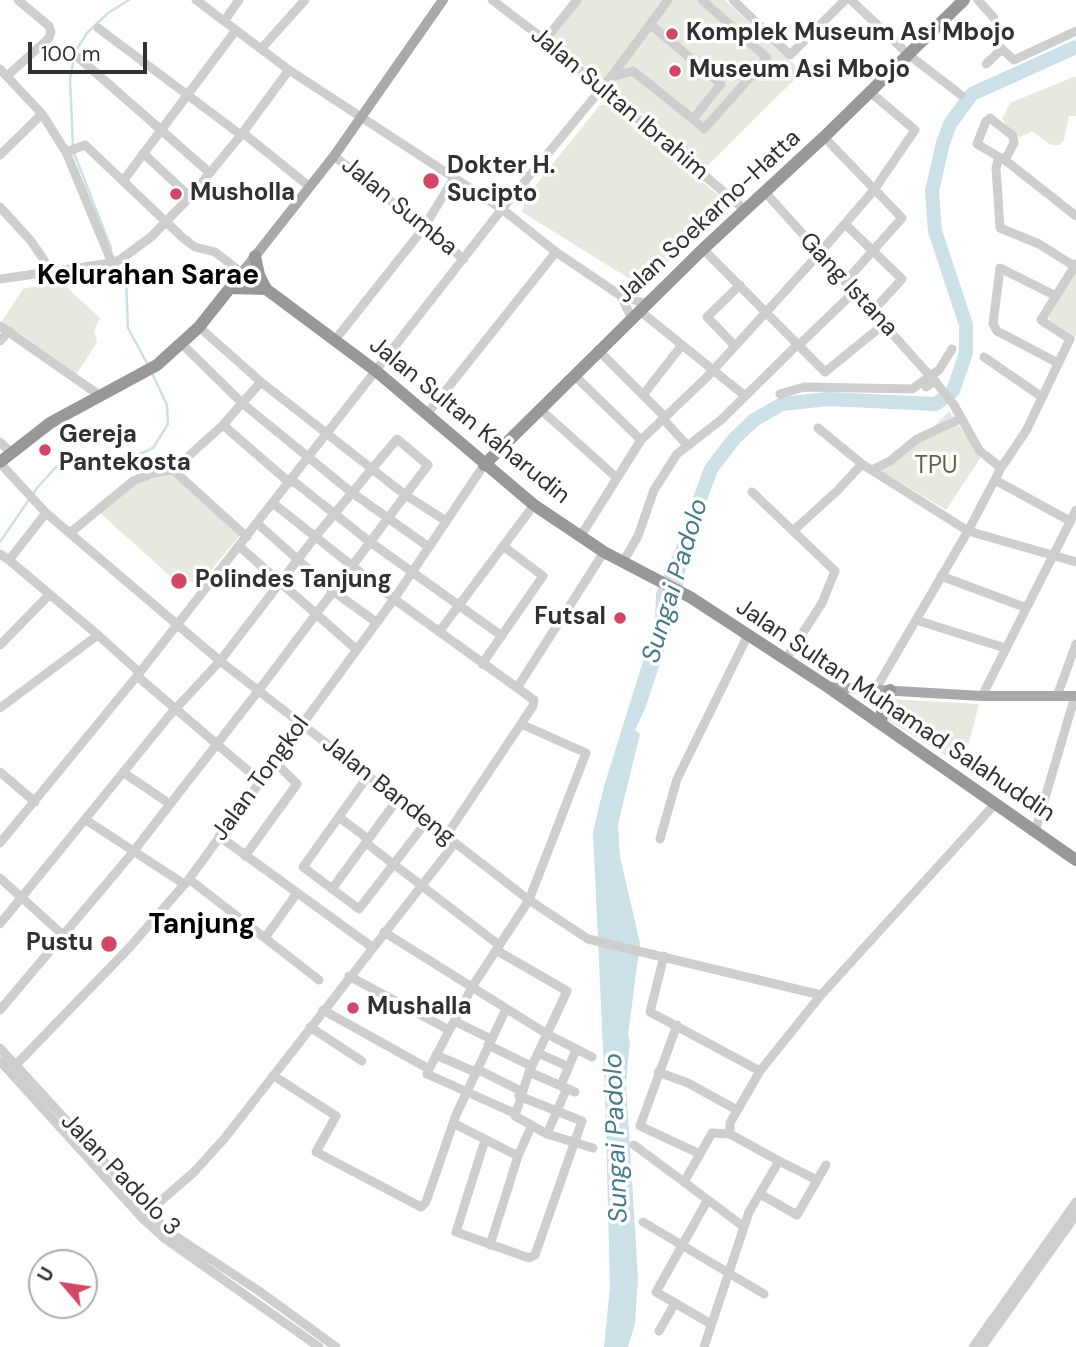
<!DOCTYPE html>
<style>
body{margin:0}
#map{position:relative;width:1076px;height:1347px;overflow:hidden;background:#fff;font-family:"DM Sans",sans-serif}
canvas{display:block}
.north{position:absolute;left:28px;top:1249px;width:70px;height:70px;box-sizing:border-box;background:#fff;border:2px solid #adadad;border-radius:50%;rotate:299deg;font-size:19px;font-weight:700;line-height:28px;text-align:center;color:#313131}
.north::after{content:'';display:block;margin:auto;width:24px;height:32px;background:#d34766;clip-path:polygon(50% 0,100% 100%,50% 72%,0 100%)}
.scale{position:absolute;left:28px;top:42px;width:119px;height:32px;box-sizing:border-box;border:4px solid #313131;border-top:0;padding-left:9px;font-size:21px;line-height:24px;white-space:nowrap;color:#313131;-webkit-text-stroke:5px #fff;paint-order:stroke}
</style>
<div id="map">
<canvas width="1076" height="1347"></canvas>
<div class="north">U</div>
<div class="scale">100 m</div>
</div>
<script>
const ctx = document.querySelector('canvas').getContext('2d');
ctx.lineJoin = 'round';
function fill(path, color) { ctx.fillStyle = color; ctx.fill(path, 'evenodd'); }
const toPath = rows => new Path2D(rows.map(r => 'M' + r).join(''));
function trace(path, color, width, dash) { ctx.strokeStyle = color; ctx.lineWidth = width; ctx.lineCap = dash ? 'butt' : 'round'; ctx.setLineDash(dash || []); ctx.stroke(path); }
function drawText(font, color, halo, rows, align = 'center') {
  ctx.font = font + ' "DM Sans",sans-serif'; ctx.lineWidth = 7; ctx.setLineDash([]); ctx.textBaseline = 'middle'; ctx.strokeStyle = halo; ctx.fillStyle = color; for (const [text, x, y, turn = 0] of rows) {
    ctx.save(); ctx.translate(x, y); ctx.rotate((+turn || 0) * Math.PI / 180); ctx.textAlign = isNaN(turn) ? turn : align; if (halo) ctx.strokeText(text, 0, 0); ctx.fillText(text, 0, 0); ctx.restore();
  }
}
fill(toPath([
 [580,0,725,0,802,72,706,167,551,38],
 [1076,76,1076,116,1069,116,1064,140,1059,145,1051,145,1032,131,1020,137,1006,125,1002,119,1010,103],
 [600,105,606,105,721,197,727,206,648,281,638,284,522,212,526,197],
 [1076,271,1076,337,1050,320,1048,314],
 [60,281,100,318,94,331,97,342,76,375,0,324,23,289],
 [949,411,981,457,946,510,879,470,914,447],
 [172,475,241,534,197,587,178,570,171,577,100,513,135,484,150,477],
 [889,699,979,704,963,766,884,718]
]), '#e5e9de');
fill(toPath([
 [698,497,680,603,645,709,635,730,640,734,618,824,620,857,640,943,628,1035,630,1041,626,1083,638,1278,635,1324,628,1347,604,1347,610,1287,605,1092,593,832,604,786,655,623,656,593]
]), '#cce1e7');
trace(toPath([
 [73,147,70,79,75,52,87,33,108,13,129,0],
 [74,153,111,248],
 [117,264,126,279,128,328,148,365],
 [0,542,37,488,56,467,87,456,114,460,133,457,153,448,168,424,167,405,151,371]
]), '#cce1e7', 2.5);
trace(toPath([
 [694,515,711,469,734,439,754,420,782,404,828,399,936,404,953,391,966,353,966,325,935,231,932,191,943,143,950,124,972,94,1076,47]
]), '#cce1e7', 14);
trace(toPath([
 [196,0,289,70,502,209,556,252,621,296,632,319],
 [492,0,545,40,745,210],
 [733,0,790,55,845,0],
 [851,0,909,55,961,95],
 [978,0,994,18],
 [225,20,239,0],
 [98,28,241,135],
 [545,40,577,0],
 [261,49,305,0],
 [79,58,210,173],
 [986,64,1002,49,1014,60,1076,31],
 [0,69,42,114,66,152,112,263],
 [7,76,49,38,51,32,49,26,18,0],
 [611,77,633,71,693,119,721,84,650,24],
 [990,118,1013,136,1014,143,1005,160,1076,216],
 [693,119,704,129,767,58,702,0],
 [986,121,977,144,999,157],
 [243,133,310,187],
 [824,137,902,218,845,282],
 [66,152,85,145,183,238,195,247,215,252,242,273],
 [143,153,190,197],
 [0,155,42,114],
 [334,156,464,259],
 [1005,160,999,157,996,168,1000,228,1039,244,1074,266],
 [123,181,236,30],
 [765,192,931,377],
 [0,207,31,241,52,272],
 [845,224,902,279,872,312],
 [703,249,825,372,883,325],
 [0,279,112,263,121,259,151,237,190,197,241,135,289,70],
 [1054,295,1000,268,993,324,997,331,1058,363],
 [621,296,647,304],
 [640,311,744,395],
 [0,326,99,395],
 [199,327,261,382],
 [335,340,423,229,454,178],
 [0,341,9,331],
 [182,344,242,403,261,382,404,494,446,521],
 [799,345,854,292],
 [735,346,707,317,740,285],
 [598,350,665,417],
 [984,357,1042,397],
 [574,375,641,440],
 [926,387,935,381,954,405,979,450,1001,468],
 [780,394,804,387,912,389,939,370,952,349],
 [643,395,682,345],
 [540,409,617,478],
 [427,414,556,252],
 [663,419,688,446],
 [223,425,242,403,351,492,429,547],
 [818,428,862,464,968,531,1076,562],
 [0,442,11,453],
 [0,463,46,513,220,661,529,900,588,939,821,995,995,804],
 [173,470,223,425,290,483],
 [872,470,890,461,917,439,960,419],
 [292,480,370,542,502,636],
 [995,480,1070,521],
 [752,492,835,571,822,603,786,659],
 [274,504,394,599,534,700,533,706,446,836],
 [258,524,333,591,376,622],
 [793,531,838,490,862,464],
 [70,533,133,481,153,473,173,470,247,537],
 [580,537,641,440,707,377,818,255,874,190,915,130,870,92],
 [240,547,356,649],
 [0,554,9,560,46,513],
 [9,560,98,635],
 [623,562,638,536,654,490,677,454,721,420,798,344],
 [941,576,1024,607],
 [916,620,1005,648],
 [439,632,534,505],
 [0,645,49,595],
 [482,664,543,576,503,546],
 [137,676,259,780],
 [517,688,604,552],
 [875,690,968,531,1001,468,1026,431,1070,339,1041,320,1076,264],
 [982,696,1076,510],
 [1057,696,1076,644],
 [0,708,98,635,140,673],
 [0,772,35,802],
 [124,773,170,804],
 [368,776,303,867,359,909,427,821],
 [339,817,368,839],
 [86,820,184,884],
 [1035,832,1075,696],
 [219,836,372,947],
 [660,839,677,779,748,635],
 [0,843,137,676,502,209,611,77,668,0],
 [366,843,499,945],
 [245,856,297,784,274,761],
 [0,878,63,935],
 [189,879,319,980],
 [332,889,397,800],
 [0,924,169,716,220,661,315,537,397,439,428,465,259,690,129,857,0,1010],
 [384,932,547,1034,529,1072,515,1116,547,1134,593,1148],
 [265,938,297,893],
 [496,950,567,991,547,1034,592,1057],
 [664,956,650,1012,760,1071],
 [349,976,449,1030],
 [323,1010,429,1069,427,1074,514,1113],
 [454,1021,491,1039],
 [677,1025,640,1126,700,1154],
 [310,1027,362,1061],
 [488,1045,531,1066],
 [0,1048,169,1232,259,1291,336,1347],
 [538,1053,569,1067],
 [436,1055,475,1072],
 [0,1061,143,1219,164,1238,319,1347],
 [429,1069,472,987,529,900,586,753,521,724],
 [477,1069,521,1091],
 [10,1071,129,948,189,879,394,599,484,465],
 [529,1072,575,1092],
 [658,1072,688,1083,737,1110],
 [274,1076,336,1116,316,1152,421,1207,426,1202,456,1115,506,1009],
 [561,1085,576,1050],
 [453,1123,518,1156],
 [547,1134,567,1088],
 [730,1134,712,1133,684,1182,744,1227],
 [485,1140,456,1232,529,1258,535,1255,582,1121,519,1096],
 [634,1145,684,1182],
 [779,1161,817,1180],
 [760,1194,797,1215,826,1165],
 [707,1201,656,1292,711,1324],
 [148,1212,194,1172,224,1139,455,843],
 [643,1222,764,1294],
 [490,1245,518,1156,531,1127],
 [659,1331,675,1303],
 [704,1347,749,1212,779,1161,730,1134,730,1123,760,1071,821,995],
 [973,1347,1076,1202],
 [982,1347,1076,1215]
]), '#cecece', 9);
trace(toPath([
 [230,288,334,156,443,0],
 [828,687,982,696,1076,696]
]), '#a9a9a9', 10);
trace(toPath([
 [255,256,259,275,266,289,376,371,534,505,604,552,690,597,828,687,1076,860],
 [0,462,50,423,157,365,199,327,230,288,266,289],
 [484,465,703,249,824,137,964,0],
 [881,724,883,702,890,690]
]), '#989898', 12);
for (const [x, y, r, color] of [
 [672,34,7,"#d34766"],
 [675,71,7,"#d34766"],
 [431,181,9,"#d34766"],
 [176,194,7,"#d34766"],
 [45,450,7,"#d34766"],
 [179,581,9,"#d34766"],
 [620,618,7,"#d34766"],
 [109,944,9,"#d34766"],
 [353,1008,7,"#d34766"]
]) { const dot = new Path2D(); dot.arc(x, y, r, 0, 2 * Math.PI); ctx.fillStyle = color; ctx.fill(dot); trace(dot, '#fff', 2.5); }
drawText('bold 24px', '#313131', '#fff', [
 ["Komplek Museum Asi Mbojo",686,34],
 ["Museum Asi Mbojo",689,71],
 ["Dokter H.",447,167],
 ["Sucipto",447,195],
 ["Musholla",190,194],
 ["Gereja",59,436],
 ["Pantekosta",59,464],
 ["Polindes Tanjung",195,581],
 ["Futsal",606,618,"right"],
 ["Pustu",93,944,"right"],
 ["Mushalla",367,1008]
], 'left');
drawText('24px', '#313131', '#fff', [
 ["Jalan Sultan Ibrahim",619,104,40],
 ["Jalan Sumba",399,207,39],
 ["Jalan Soekarno-Hatta",709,217,-43],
 ["Gang Istana",848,285,47],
 ["Jalan Sultan Kaharudin",469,421,39],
 ["Jalan Sultan Muhamad Salahuddin",895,711,34],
 ["Jalan Tongkol",261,779,-54],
 ["Jalan Bandeng",388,791,38],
 ["Jalan Padolo 3",120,1175,46]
]);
drawText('24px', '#5a6842', '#fff', [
 ["TPU",936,467]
]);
drawText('italic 26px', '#477b8b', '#fff', [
 ["Sungai Padolo",676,581,-73],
 ["Sungai Padolo",617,1138,-92]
]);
drawText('bold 28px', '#000', '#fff', [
 ["Kelurahan Sarae",148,277],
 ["Tanjung",202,926]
]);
</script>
